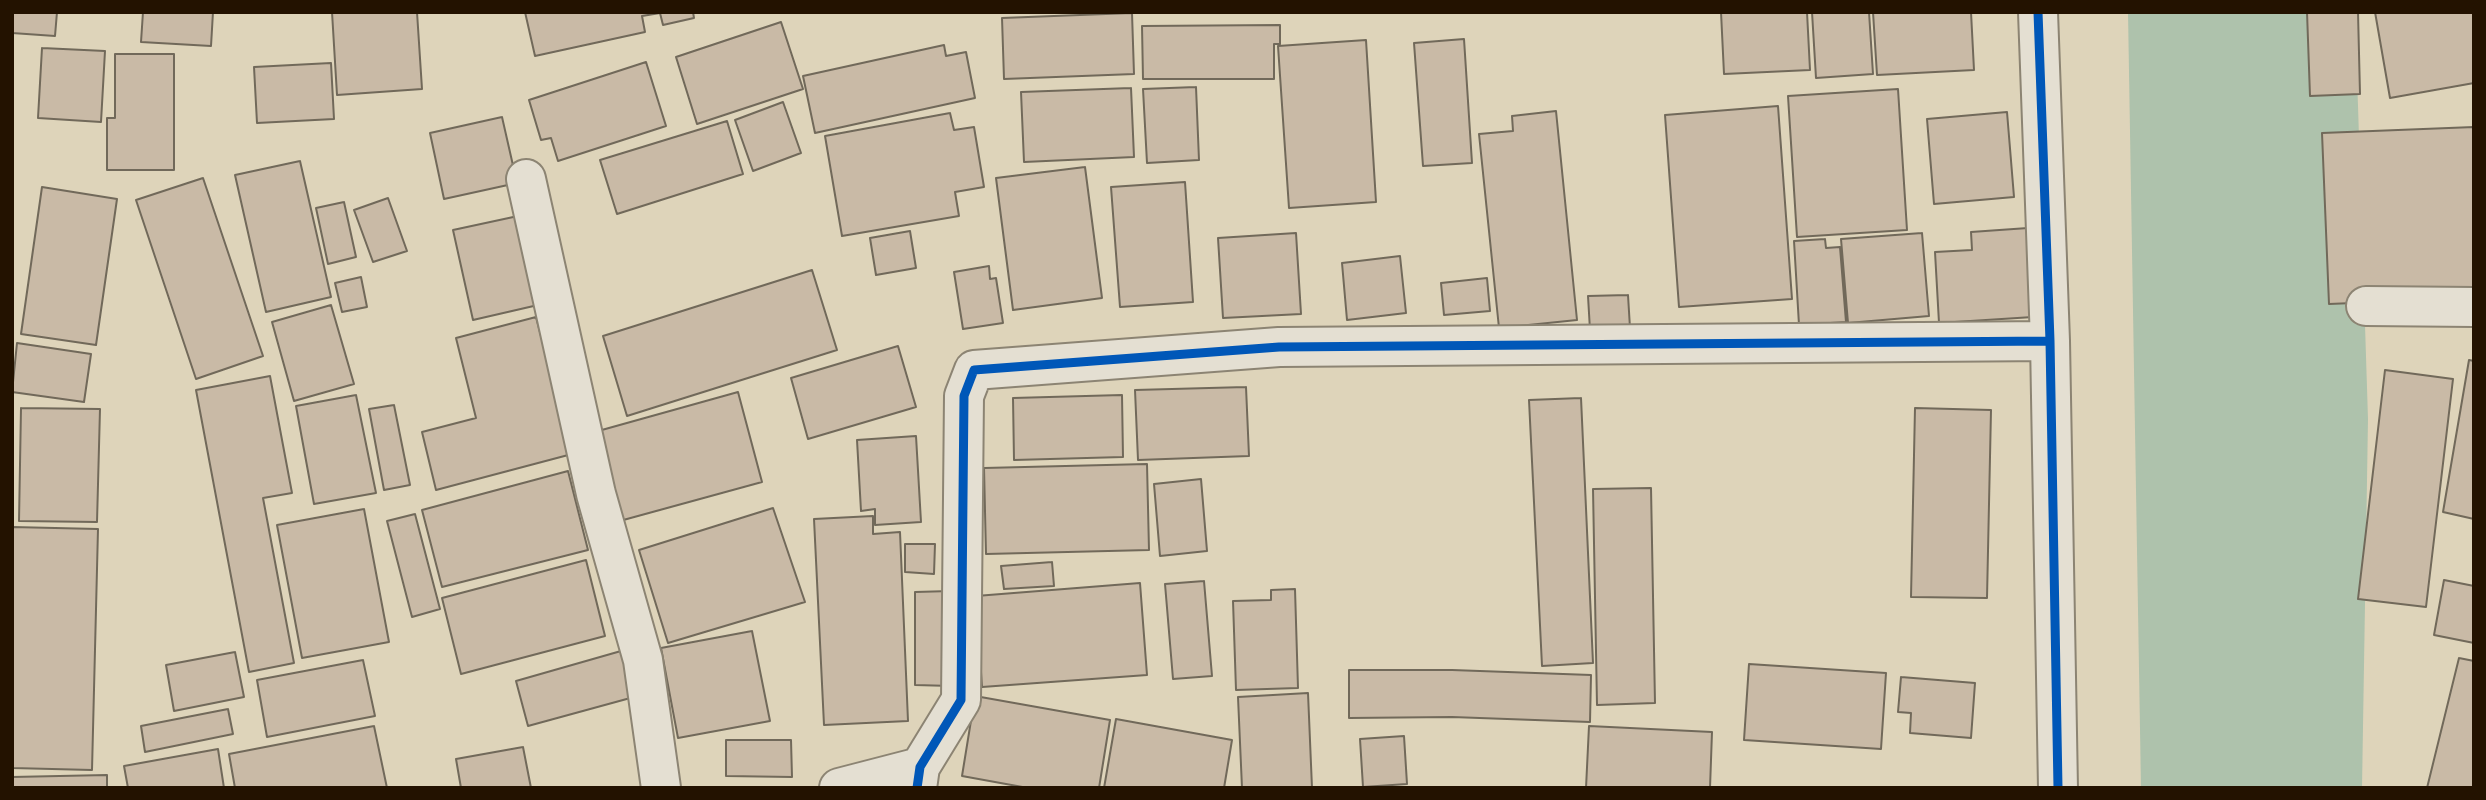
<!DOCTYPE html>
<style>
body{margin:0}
#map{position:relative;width:2486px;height:800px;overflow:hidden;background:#ded4ba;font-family:"Libre Bodoni",serif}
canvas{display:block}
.frame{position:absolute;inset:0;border:14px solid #231200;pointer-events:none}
</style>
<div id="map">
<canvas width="2486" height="800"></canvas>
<div class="frame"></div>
</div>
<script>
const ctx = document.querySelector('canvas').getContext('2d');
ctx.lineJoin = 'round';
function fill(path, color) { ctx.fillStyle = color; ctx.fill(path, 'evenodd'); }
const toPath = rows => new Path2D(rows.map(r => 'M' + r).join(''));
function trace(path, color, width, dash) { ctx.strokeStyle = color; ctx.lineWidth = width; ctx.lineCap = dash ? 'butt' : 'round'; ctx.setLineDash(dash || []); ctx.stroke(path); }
fill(toPath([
 [2128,12,2355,12,2368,419,2362,788,2141,788]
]), '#aec2ac');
const building = toPath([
 [12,12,57,12,55,36,12,33,12,12],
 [143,12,213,12,211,46,141,42,143,12],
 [332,12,417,12,422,89,337,95,332,12],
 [525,12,693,12,694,18,663,25,660,13,642,16,645,32,535,56,525,12],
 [1721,12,1807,12,1810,70,1724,74,1721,12],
 [1812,12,1869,12,1873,74,1816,78,1812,12],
 [1873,12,1971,12,1974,70,1877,75,1873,12],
 [2307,12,2358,12,2360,94,2310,96,2307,12],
 [2375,12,2474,12,2474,83,2390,98,2375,12],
 [1132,13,1134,74,1004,79,1002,18,1132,13],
 [781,22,803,89,697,124,676,57,781,22],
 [1280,25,1280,44,1274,44,1274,79,1143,79,1142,26,1280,25],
 [1464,39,1472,163,1423,166,1414,43,1464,39],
 [1366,40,1376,202,1289,208,1278,46,1366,40],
 [944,45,946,56,966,52,975,98,815,133,803,76,944,45],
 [42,48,105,51,101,122,38,118,42,48],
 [115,54,174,54,174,170,107,170,107,118,115,118,115,54],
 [646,62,666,126,558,161,551,138,541,140,529,100,646,62],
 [331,63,334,119,257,123,254,67,331,63],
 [1196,87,1199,160,1147,163,1143,89,1196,87],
 [1131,88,1134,157,1024,162,1021,92,1131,88],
 [1898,89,1907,230,1797,237,1788,96,1898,89],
 [783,102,801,153,753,171,735,120,783,102],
 [1778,106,1792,299,1679,307,1665,115,1778,106],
 [1556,111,1577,320,1499,328,1479,134,1513,131,1512,116,1556,111],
 [2007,112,2014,197,1934,204,1927,119,2007,112],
 [950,113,954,130,974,127,984,187,955,192,959,216,842,236,825,136,950,113],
 [502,117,517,183,444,199,430,133,502,117],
 [727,121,743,174,617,214,600,160,727,121],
 [2474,127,2474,298,2329,304,2322,133,2474,127],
 [300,161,331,297,266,312,235,175,300,161],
 [1085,167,1102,298,1013,310,996,178,1085,167],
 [203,178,263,356,196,379,136,200,203,178],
 [1185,182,1193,302,1120,307,1111,187,1185,182],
 [42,187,117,199,96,345,21,334,42,187],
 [388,198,407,251,373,262,354,210,388,198],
 [344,202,356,257,328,264,316,208,344,202],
 [518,216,538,305,473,320,453,230,518,216],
 [2028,228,2033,317,1939,323,1935,252,1972,250,1971,232,2028,228],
 [910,231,916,268,876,275,870,238,910,231],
 [1296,233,1301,314,1223,318,1218,238,1296,233],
 [1922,233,1929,316,1848,323,1841,239,1922,233],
 [1825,239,1826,248,1840,247,1846,322,1799,325,1794,241,1825,239],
 [1400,256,1406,313,1347,320,1342,263,1400,256],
 [989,266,990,279,996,278,1003,323,963,329,954,272,989,266],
 [812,270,837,350,627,416,603,336,812,270],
 [361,277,367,307,342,312,335,283,361,277],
 [1487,278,1490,311,1444,315,1441,283,1487,278],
 [1628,295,1630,328,1590,330,1588,296,1628,295],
 [331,305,354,384,294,401,272,322,331,305],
 [536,317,572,454,436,490,422,432,476,418,456,338,536,317],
 [17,343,91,354,84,402,12,392,17,343],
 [898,346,916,407,808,439,791,378,898,346],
 [2469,360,2474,361,2474,519,2443,512,2469,360],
 [2385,370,2453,379,2426,607,2358,599,2385,370],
 [270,376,292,493,263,498,294,663,249,672,196,390,270,376],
 [1246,387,1249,456,1138,460,1135,390,1246,387],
 [738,392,762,482,616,522,591,433,738,392],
 [356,395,376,493,314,504,296,406,356,395],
 [1122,395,1123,457,1014,460,1013,398,1122,395],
 [1581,398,1593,663,1542,666,1529,400,1581,398],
 [394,405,410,485,384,490,369,409,394,405],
 [21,408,100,409,97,522,19,521,21,408],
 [1915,408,1991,410,1987,598,1911,597,1915,408],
 [916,436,921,522,875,525,875,509,861,511,857,440,916,436],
 [1147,464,1149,550,986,554,984,468,1147,464],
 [568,471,588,550,442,587,422,510,568,471],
 [1201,479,1207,551,1160,556,1154,484,1201,479],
 [1651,488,1655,703,1597,705,1593,489,1651,488],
 [773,508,805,602,668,643,639,550,773,508],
 [364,509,389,642,302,658,277,525,364,509],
 [415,514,440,609,412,617,387,521,415,514],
 [873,516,873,534,900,532,908,721,824,725,814,519,873,516],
 [12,527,98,529,92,770,12,768,12,527],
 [905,544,935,544,934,574,905,572,905,544],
 [586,560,605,636,461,674,442,598,586,560],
 [1052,562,1054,586,1004,589,1001,566,1052,562],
 [2444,580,2474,586,2474,643,2434,635,2444,580],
 [1204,581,1212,676,1173,679,1165,584,1204,581],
 [1140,583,1147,675,982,687,976,596,1140,583],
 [1295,589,1298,688,1236,690,1233,601,1271,600,1271,590,1295,589],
 [951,591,952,686,915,685,915,592,951,591],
 [752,631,770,721,678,738,661,648,752,631],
 [621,651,634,697,528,726,516,681,621,651],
 [235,652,244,697,174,711,166,665,235,652],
 [2459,658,2474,661,2474,788,2427,788,2459,658],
 [363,660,375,716,267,737,257,680,363,660],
 [1749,664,1886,673,1881,749,1744,740,1749,664],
 [1349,670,1452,670,1591,675,1590,722,1452,717,1349,718,1349,670],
 [1901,677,1975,683,1971,738,1910,733,1911,713,1898,712,1901,677],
 [1308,693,1312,788,1242,788,1238,697,1308,693],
 [975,696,1110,720,1099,788,1028,788,962,776,975,696],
 [228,709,233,734,145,752,141,726,228,709],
 [1116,719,1232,740,1224,788,1104,788,1116,719],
 [374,726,387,788,235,788,229,754,374,726],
 [1589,726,1712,732,1710,788,1586,788,1589,726],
 [1404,736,1407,784,1363,787,1360,739,1404,736],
 [726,740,791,740,792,777,726,776,726,740],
 [523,747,531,788,461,788,456,759,523,747],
 [218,749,224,788,128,788,124,766,218,749],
 [107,775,107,788,12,788,12,777,107,775]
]);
fill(building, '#c9baa6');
trace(building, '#71695a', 2);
const minor = toPath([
 [2038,12,2050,341,2058,788],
 [526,179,596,494,643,660,661,788],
 [2366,306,2474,307],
 [839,788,920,767],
 [917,788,920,767,961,700,964,396,974,370,1279,347,2050,341]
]);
trace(minor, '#8c8473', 42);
trace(minor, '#e4dfd2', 38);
trace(toPath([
 [2038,12,2050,341,2058,788],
 [917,788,920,767,961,700,964,396,974,370,1279,347,2050,341]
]), '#0057b8', 9);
</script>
